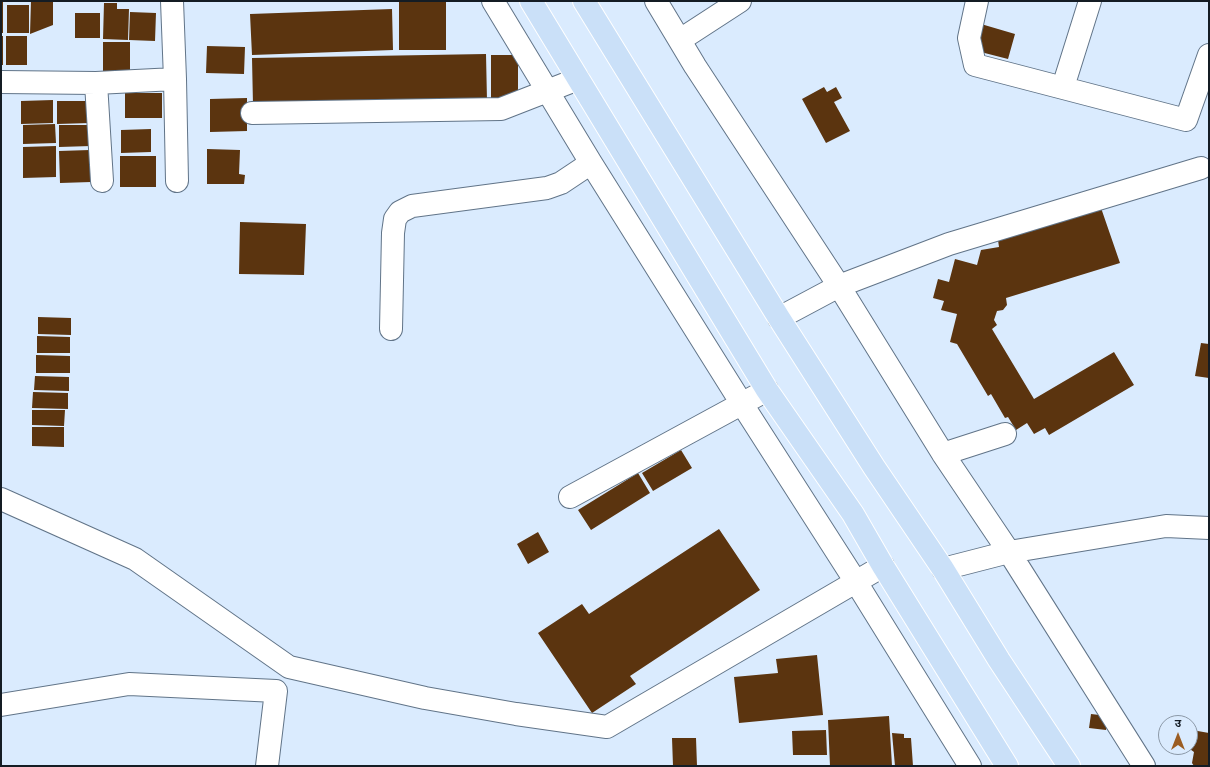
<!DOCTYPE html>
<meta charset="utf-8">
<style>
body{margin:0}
#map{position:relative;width:1210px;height:767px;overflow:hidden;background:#daebfe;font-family:Overpass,"Noto Sans Devanagari",sans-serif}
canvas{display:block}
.frame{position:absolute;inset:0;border:2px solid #141c24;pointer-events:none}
.north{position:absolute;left:1158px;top:715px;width:40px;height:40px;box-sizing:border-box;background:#daebfe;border:1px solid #8b98a7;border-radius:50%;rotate:0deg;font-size:11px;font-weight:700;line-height:16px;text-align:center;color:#141c24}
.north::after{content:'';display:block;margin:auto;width:14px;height:18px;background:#9b5d23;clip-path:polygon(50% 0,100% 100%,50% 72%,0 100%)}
</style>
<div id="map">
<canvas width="1210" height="767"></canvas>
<div class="frame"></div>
<div class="north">उ</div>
</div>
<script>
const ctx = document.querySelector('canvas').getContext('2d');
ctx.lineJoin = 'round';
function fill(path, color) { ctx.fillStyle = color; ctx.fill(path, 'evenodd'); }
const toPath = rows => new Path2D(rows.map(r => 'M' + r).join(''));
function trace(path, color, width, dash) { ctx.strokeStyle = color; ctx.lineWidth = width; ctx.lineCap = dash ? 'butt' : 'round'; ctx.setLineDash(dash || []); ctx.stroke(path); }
fill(toPath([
 [31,1,53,1,53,25,30,34],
 [399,1,446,1,446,50,399,50],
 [1,2,3,2,3,33,1,33],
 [104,3,117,3,117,9,129,9,128,40,103,39],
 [7,5,29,5,29,33,7,33],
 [392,9,393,50,252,55,250,14],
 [130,12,156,13,155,41,129,40],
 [75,13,100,13,100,38,75,38],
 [981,24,1015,34,1008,59,973,50],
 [1,36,3,36,3,65,1,65],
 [6,36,27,36,27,65,6,65],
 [103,42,130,42,130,74,103,74],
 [207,46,245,47,244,74,206,73],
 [486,54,487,101,253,105,252,58],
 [491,55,518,55,518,98,491,98],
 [824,87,827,92,836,87,842,98,834,102,850,131,826,143,802,99],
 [125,93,162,93,162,118,125,118],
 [247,98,247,131,210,132,210,99],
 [53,100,53,123,21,124,21,101],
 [57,101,90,101,90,123,57,124],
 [55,124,56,143,23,144,23,125],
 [59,125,90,125,91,146,59,147],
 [151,129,151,152,121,153,121,130],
 [56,146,56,177,23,178,23,147],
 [207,149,240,150,239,174,245,175,244,184,207,184],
 [90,150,91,182,60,183,59,151],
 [120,156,156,156,156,187,120,187],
 [1100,205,1120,263,1006,298,1007,305,1003,310,997,311,994,320,997,325,992,329,1034,399,1114,352,1134,385,1049,435,1045,428,1034,434,1027,423,1016,430,1008,417,1005,418,991,394,988,396,957,344,950,342,957,314,941,310,944,301,933,298,938,279,949,282,955,259,977,265,981,250,999,247,998,240],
 [240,222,306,224,304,275,239,274],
 [38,317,71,318,71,335,38,334],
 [37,336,70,337,70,353,37,353],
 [1201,343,1209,344,1209,378,1195,376],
 [36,355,70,356,70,373,36,373],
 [35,376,69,377,69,391,34,390],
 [33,392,68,393,68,409,32,408],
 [32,410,65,410,64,426,32,425],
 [32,427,64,427,64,447,32,446],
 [681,450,692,468,653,491,642,473],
 [638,473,650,493,591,530,578,510],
 [719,529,760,590,630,676,636,684,592,713,538,633,582,604,589,614],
 [538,532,549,552,528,564,517,544],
 [817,655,823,715,739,723,734,677,778,673,776,659],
 [1091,714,1108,716,1106,730,1089,728],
 [889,716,892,766,830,766,828,720],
 [826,730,827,755,793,755,792,731],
 [1192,730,1209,733,1209,766,1194,766,1192,763,1194,752,1187,747,1190,747,1190,731],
 [892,733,904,734,904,738,911,738,913,766,895,766],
 [672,738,696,738,697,766,673,766]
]), '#5b340f');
const minor = toPath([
 [493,1,591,163,742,404,856,582,970,766],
 [656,1,695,66,839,286,943,454,1009,552,1144,766],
 [977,1,969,38,975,65,1186,120,1209,55],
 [680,40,740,1],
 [175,79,177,181],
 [1,82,96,83,175,79,172,1],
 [96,83,102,181],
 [1063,87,1090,1],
 [252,113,501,109,578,79],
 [779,318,839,286,949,244,1201,168],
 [391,329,393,233,395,219,400,212,412,206,547,188,561,183,591,163],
 [943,454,1005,434],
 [570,497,767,390],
 [1,499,135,559,289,667,425,698,516,714,607,727,883,566],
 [943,569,1009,552,1166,526,1209,528],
 [1,705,129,684,276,691,267,766]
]);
const major = toPath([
 [531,1,767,390,853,514,883,566,1007,766],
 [584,1,779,318,874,467,943,569,999,660,1069,766]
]);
trace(minor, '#617488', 24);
trace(major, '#fff', 24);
trace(minor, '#fff', 22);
trace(major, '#cae0f8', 22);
</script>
